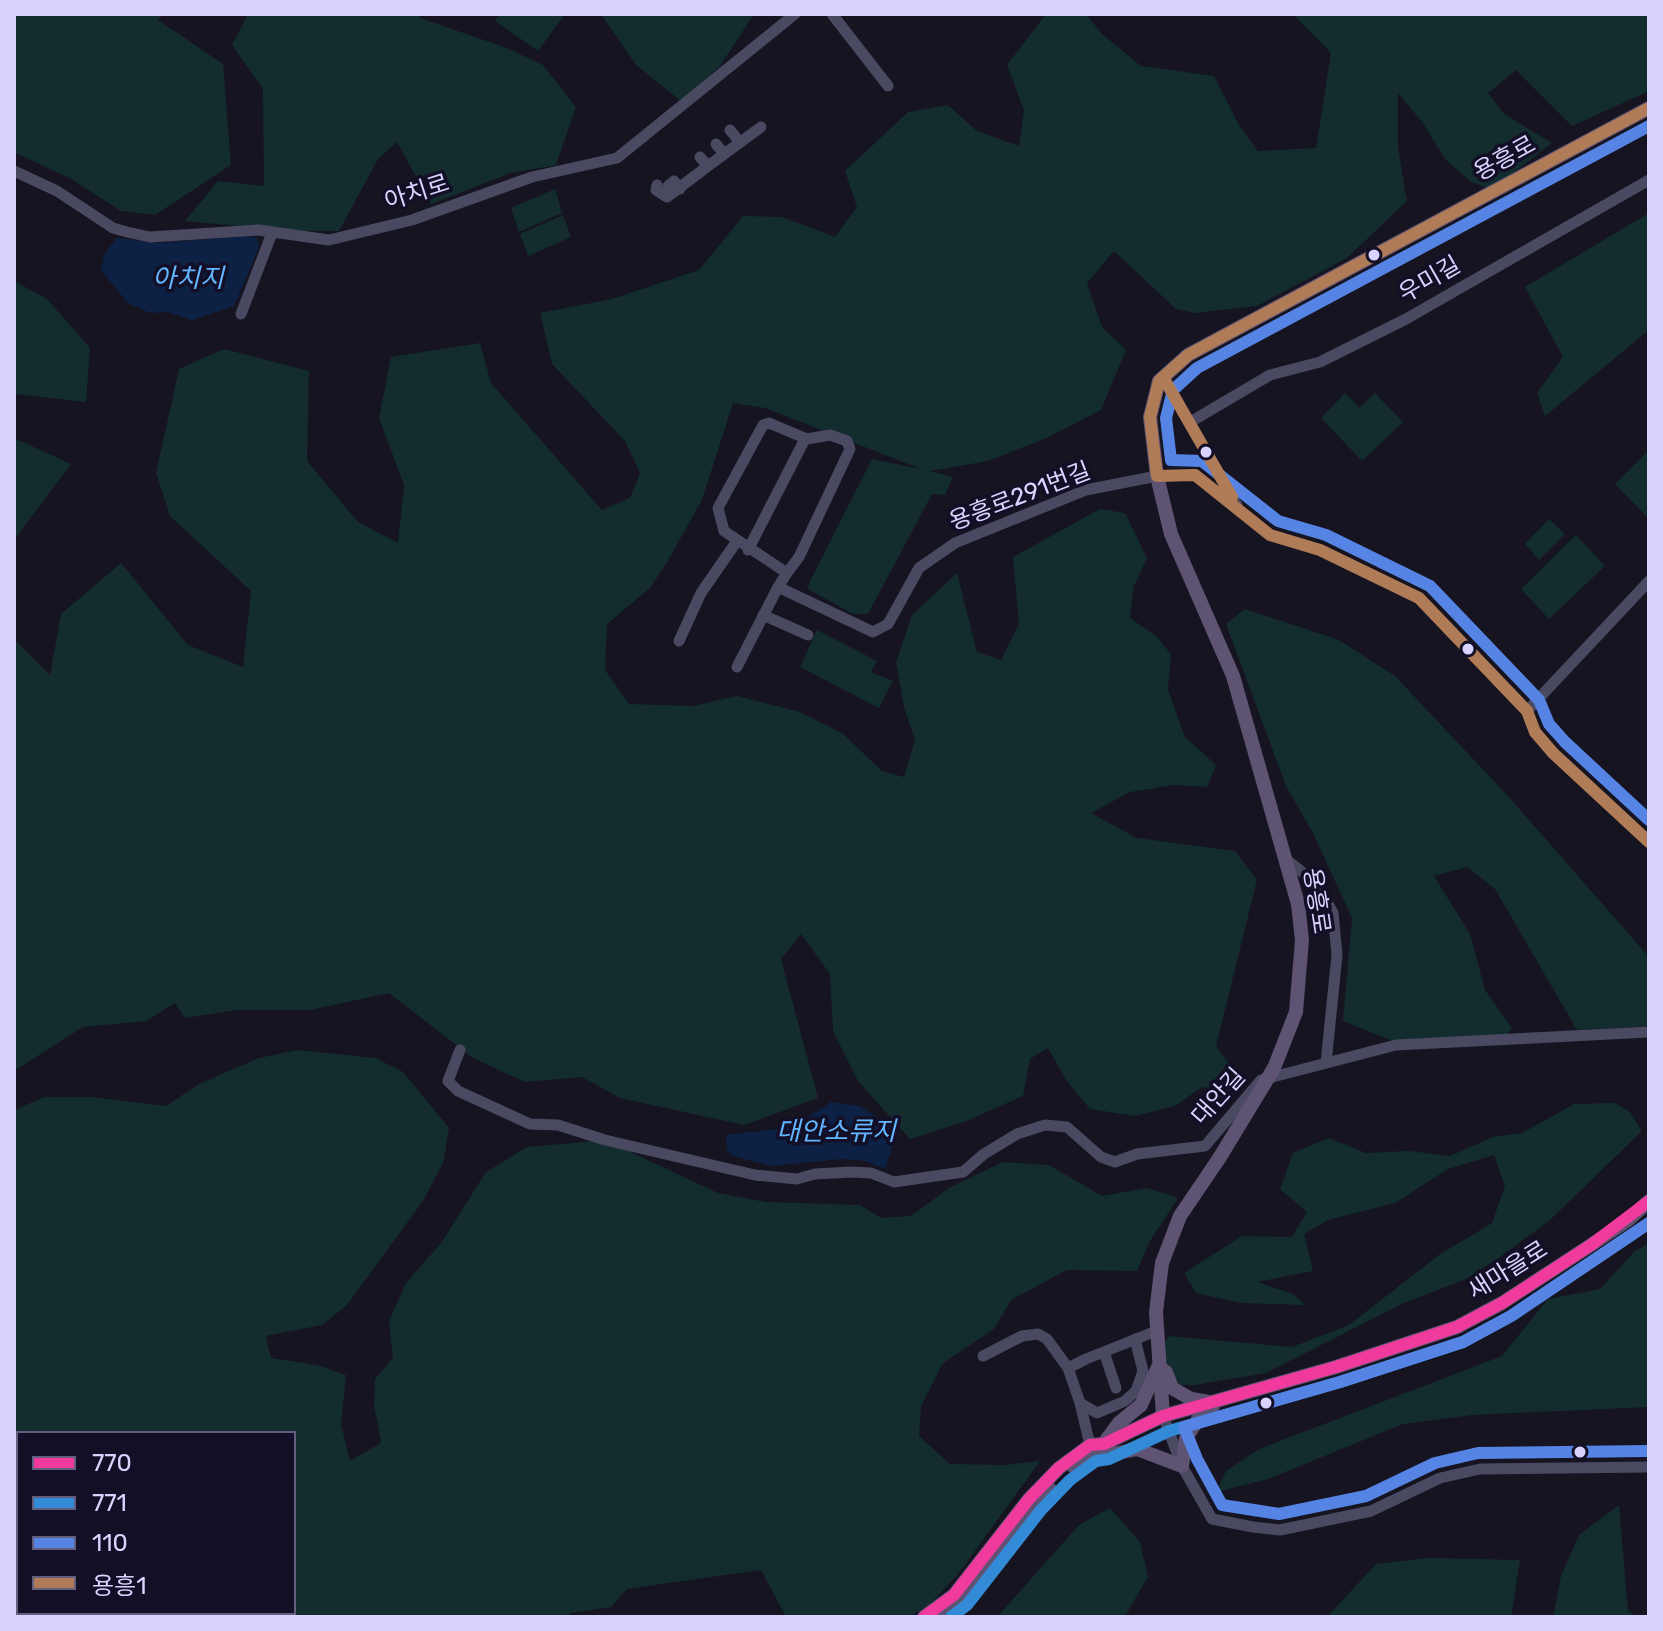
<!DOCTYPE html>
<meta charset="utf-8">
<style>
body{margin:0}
#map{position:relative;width:1663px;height:1631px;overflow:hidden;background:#161421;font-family:Rubik,"Noto Sans KR",sans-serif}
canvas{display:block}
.frame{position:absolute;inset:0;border:16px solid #d9d4ff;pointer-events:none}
.legend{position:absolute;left:16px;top:1431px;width:280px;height:184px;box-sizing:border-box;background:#130f26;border:2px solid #625e7d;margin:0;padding:10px 14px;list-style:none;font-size:24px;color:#d9d4ff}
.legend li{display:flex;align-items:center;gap:16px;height:40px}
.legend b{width:40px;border:2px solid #625e7d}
</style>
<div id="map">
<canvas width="1663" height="1631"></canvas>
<div class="frame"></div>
<ul class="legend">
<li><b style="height:10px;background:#f13a9d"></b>770</li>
<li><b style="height:10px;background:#338bd7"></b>771</li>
<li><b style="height:10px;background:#5584e4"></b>110</li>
<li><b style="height:10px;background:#b07c57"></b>용흥1</li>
</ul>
</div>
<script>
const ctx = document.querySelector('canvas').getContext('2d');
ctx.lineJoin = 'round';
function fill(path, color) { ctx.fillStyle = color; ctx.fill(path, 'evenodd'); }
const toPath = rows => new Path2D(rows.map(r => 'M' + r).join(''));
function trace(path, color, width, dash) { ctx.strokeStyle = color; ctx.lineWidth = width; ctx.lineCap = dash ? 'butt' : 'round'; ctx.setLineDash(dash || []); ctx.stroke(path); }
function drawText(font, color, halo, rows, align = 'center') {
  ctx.font = font + ' Rubik,"Noto Sans KR",sans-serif'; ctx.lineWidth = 7; ctx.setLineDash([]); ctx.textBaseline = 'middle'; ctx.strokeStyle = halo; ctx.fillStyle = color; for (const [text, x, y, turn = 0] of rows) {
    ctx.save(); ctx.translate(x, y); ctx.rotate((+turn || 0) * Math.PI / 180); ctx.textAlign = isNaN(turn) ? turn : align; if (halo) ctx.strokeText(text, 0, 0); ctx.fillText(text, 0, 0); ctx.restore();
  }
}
fill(toPath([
 [14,14,162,14,158,20,223,64,231,165,155,215,121,211,71,179,14,152],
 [248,14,421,14,420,18,507,48,543,65,576,107,556,165,511,173,431,204,397,142,378,159,339,231,293,231,185,221,218,181,264,186,263,89,232,45],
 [500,14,565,14,538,51,495,21],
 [601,14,754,14,720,66,681,101,636,65],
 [1046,14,1086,14,1102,34,1141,66,1214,76,1239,125,1258,151,1316,148,1331,53,1293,14,1649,14,1649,91,1572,126,1516,70,1488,93,1504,114,1552,143,1492,189,1471,182,1445,159,1423,123,1398,93,1398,148,1407,201,1347,258,1257,306,1195,313,1176,309,1114,251,1087,283,1102,327,1126,350,1101,410,1049,437,988,461,930,471,953,477,945,495,932,494,868,614,853,614,808,589,809,583,872,459,921,469,765,408,733,403,702,500,666,564,650,588,607,624,605,670,629,704,693,706,737,696,800,712,842,733,882,771,904,777,915,740,904,707,896,662,912,615,957,573,977,652,1001,660,1019,624,1013,557,1100,509,1125,513,1147,558,1134,586,1130,618,1156,636,1171,654,1168,690,1185,737,1216,765,1207,787,1174,785,1130,792,1091,813,1137,838,1235,851,1257,880,1216,1046,1241,1080,1227,1092,1202,1087,1175,1106,1135,1116,1090,1109,1066,1080,1048,1048,1030,1059,1023,1096,964,1122,910,1139,858,1081,833,1031,830,974,801,934,781,959,818,1098,744,1125,620,1098,582,1077,525,1082,473,1058,389,993,310,1010,237,1010,185,1018,175,1003,146,1021,83,1027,14,1071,14,639,50,675,61,614,121,563,188,645,243,667,251,591,170,516,156,473,179,369,224,349,309,371,307,461,358,522,398,543,404,485,379,418,391,357,480,343,491,383,602,510,630,498,640,473,625,441,552,364,540,313,612,299,699,270,743,216,782,217,835,237,857,207,845,171,908,112,948,105,977,131,1019,146,1024,110,1007,65],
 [555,189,562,213,519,232,511,208],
 [1649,213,1649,330,1545,416,1537,393,1563,357,1525,287],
 [563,215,571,237,528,256,520,234],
 [14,281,47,299,90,348,86,402,14,394],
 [1345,393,1359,407,1356,411,1375,393,1403,422,1362,461,1321,418],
 [14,438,71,464,14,540],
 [1649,450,1649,519,1615,484],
 [1549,519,1565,534,1539,560,1525,544],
 [1576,535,1605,566,1549,619,1521,589],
 [1245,609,1339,640,1395,676,1507,795,1649,957,1649,1026,1577,1030,1495,889,1467,867,1434,876,1470,934,1485,990,1512,1028,1507,1034,1395,1042,1343,1021,1352,918,1314,835,1286,786,1226,624],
 [817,630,877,661,871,672,893,681,879,708,800,667],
 [297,1050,375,1058,403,1072,449,1128,444,1161,423,1201,347,1305,322,1325,266,1336,271,1358,317,1365,346,1375,341,1424,350,1461,381,1443,374,1405,375,1379,393,1358,389,1321,406,1283,441,1243,486,1172,527,1147,605,1140,718,1193,766,1202,860,1205,881,1218,911,1216,949,1188,1003,1162,1049,1165,1102,1196,1147,1188,1178,1198,1150,1241,1137,1271,1067,1270,1011,1300,994,1329,943,1363,921,1406,919,1436,950,1464,1005,1465,1040,1461,959,1573,930,1604,909,1617,786,1617,761,1570,627,1589,611,1607,570,1613,569,1617,14,1617,14,1110,45,1097,91,1097,166,1106,199,1084,259,1058],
 [18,1433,294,1433,294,1613,18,1613],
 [1615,1103,1629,1111,1642,1131,1549,1221,1497,1259,1464,1280,1404,1303,1266,1373,1195,1385,1161,1385,1157,1360,1168,1336,1292,1347,1349,1325,1439,1255,1492,1223,1505,1186,1494,1155,1448,1169,1395,1203,1328,1220,1304,1234,1313,1271,1257,1282,1293,1294,1305,1305,1241,1303,1196,1293,1184,1273,1242,1236,1292,1237,1307,1212,1280,1189,1293,1153,1329,1138,1366,1153,1409,1151,1450,1156,1493,1137,1522,1133,1574,1104],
 [1649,1243,1649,1407,1472,1415,1403,1424,1268,1479,1216,1492,1226,1471,1259,1449,1502,1356,1548,1299,1600,1289,1634,1252],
 [1619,1505,1628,1611,1638,1617,1553,1617,1561,1576,1579,1535],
 [1110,1508,1140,1542,1148,1577,1125,1616,997,1617,1079,1525],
 [1428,1558,1520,1560,1511,1617,1327,1617,1376,1564]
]), '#132c2d');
fill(toPath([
 [249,236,257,238,259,247,234,306,192,320,167,312,150,313,128,303,101,270,104,256,116,238,159,243],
 [831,1102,859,1106,893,1127,896,1135,885,1169,866,1161,841,1159,770,1166,731,1155,727,1149,726,1135,793,1127]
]), '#0d2144');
trace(toPath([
 [832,14,888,86],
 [730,130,740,142],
 [716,144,724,154],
 [700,157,708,166,761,127],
 [14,171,57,191,113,228,127,232,150,237,259,230,329,240,412,220,532,177,617,158,795,14],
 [657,185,656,190,667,197,708,166],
 [668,186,674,181,680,189],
 [241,314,272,233],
 [1163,377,1237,505],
 [1192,421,1270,375,1320,362,1406,319,1649,180],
 [748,550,805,439],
 [778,587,873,632,888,624,919,568,955,543,1086,490,1157,476,1195,475,1270,535,1320,550,1419,598,1527,711,1535,732,1553,753,1649,842],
 [763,615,808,635],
 [679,641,701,593,737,541],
 [737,667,778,587,787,573,799,557,850,449,847,441,830,435,807,439,769,423,763,425,718,508,724,531,787,573],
 [1527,711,1649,581],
 [1287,860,1317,884,1333,913,1337,955,1326,1063],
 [460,1050,448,1081,458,1091,530,1124,558,1125,605,1140,755,1175,797,1179,815,1174,852,1172,871,1173,894,1182,963,1172,984,1154,1017,1134,1045,1125,1067,1127,1101,1157,1115,1162,1137,1154,1205,1146,1261,1080,1396,1045,1649,1032],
 [1135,1339,1143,1371,1136,1391,1125,1401,1097,1413,1080,1403,1068,1368,1086,1359,1156,1331],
 [1104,1352,1116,1388],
 [983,1356,1022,1336,1038,1334,1047,1339,1068,1368],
 [1080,1403,1090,1445],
 [1163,1416,1182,1466,1212,1519,1253,1527,1280,1530,1371,1511,1440,1478,1480,1469,1649,1467]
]), '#4a4962', 11);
trace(toPath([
 [1274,1068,1296,1012,1302,940,1298,904,1233,676,1171,534,1157,476,1150,417,1159,381,1188,355,1649,108],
 [1158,1367,1166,1372,1172,1388,1191,1399,1209,1402],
 [1163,1416,1156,1312,1162,1263,1180,1216,1220,1157],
 [1090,1459,1137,1449,1182,1466,1186,1438,1199,1418,1213,1406],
 [1074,1467,1096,1454,1119,1423,1141,1405,1158,1367],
 [924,1617,954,1595,1029,1499,1059,1468,1090,1445,1104,1444,1163,1416,1336,1367,1457,1327,1502,1303,1591,1245,1628,1220,1649,1201],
 [943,1617,978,1583,1050,1489]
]), '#5e5373', 14);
trace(toPath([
 [1220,1157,1274,1068]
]), '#5e5373', 14);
trace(toPath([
 [924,1617,954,1595,1029,1499,1059,1468,1090,1445,1104,1444,1163,1416,1336,1367,1457,1327,1502,1303,1591,1245,1649,1201]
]), '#f13a9d', 12);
trace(toPath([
 [951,1617,967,1605,1041,1510,1070,1480,1096,1461,1109,1459,1169,1431,1340,1382,1463,1342,1511,1316,1649,1223]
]), '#338bd7', 12);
trace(toPath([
 [1649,126,1197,368,1173,390,1166,418,1171,460,1202,461,1278,521,1326,535,1430,586,1539,700,1549,724,1565,742,1649,820],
 [1649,1451,1478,1453,1435,1463,1366,1496,1279,1514,1222,1505,1197,1459,1184,1427,1340,1382,1463,1342,1511,1316,1649,1223]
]), '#5584e4', 12);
trace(toPath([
 [1649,108,1188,355,1159,381,1150,417,1157,476,1195,475,1270,535,1320,550,1419,598,1527,711,1535,732,1553,753,1649,842],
 [1163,377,1232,497]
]), '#b07c57', 12);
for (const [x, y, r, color] of [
 [1374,255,7,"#d9d4ff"],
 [1206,452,7,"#d9d4ff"],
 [1468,649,7,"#d9d4ff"],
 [1266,1403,7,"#d9d4ff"],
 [1580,1452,7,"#d9d4ff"]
]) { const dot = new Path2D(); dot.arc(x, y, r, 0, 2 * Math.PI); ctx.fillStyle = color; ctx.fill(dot); trace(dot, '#130f26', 3); }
drawText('24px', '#d9d4ff', '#130f26', [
 ["용흥로",1505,159,-29],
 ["아치로",417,193,-18],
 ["우미길",1430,280,-30],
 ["용흥로291번길",1020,497,-21],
 ["용흥로",1316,901,81],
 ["대안길",1219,1097,-48],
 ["새마을로",1508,1271,-32]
]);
drawText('italic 26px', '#62b6ff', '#130f26', [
 ["아치지",188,279],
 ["대안소류지",836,1132]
]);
</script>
